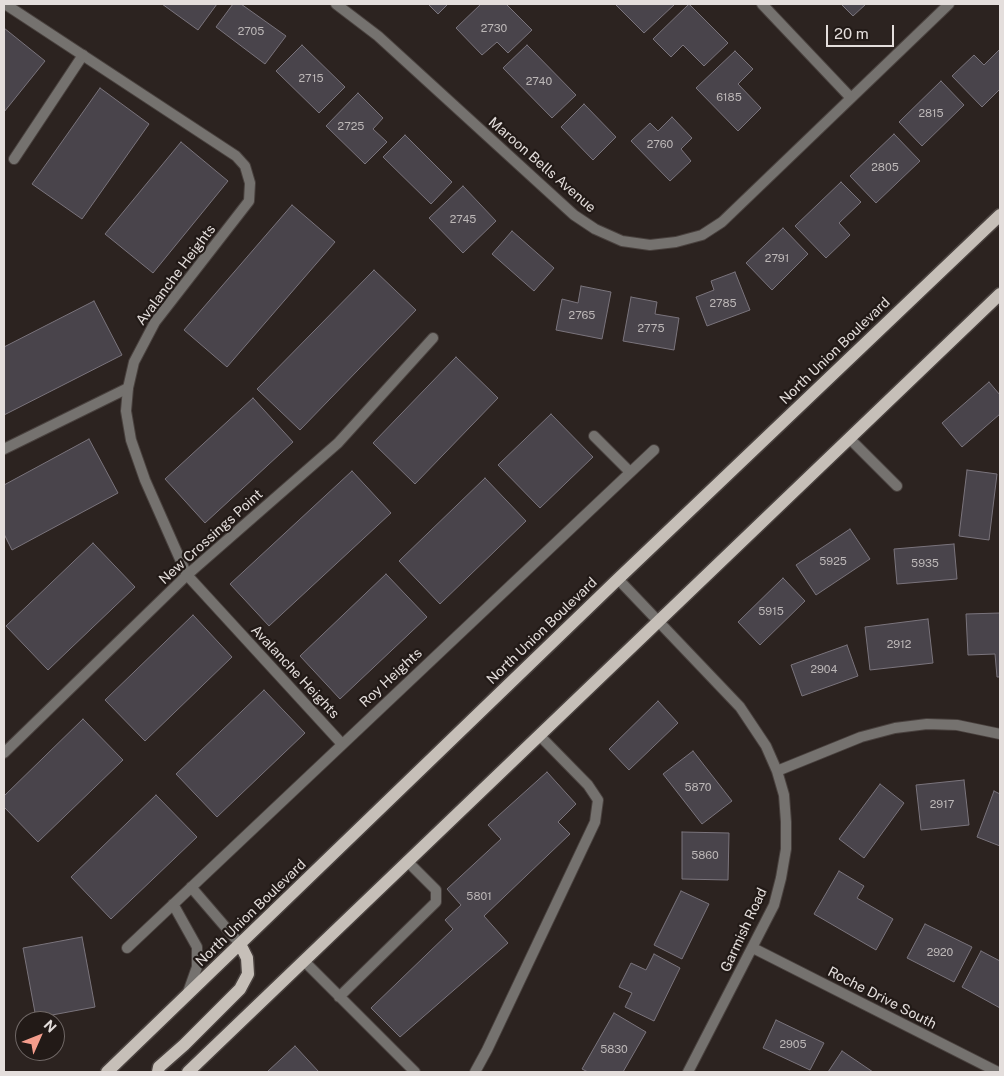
<!DOCTYPE html>
<style>
body{margin:0}
#map{position:relative;width:1004px;height:1076px;overflow:hidden;background:#2c2320;font-family:"Public Sans",sans-serif}
canvas{display:block}
.frame{position:absolute;inset:0;border:5px solid #e4dedc;pointer-events:none}
.north{position:absolute;left:15px;top:1011px;width:50px;height:50px;box-sizing:border-box;background:#221a17;border:1px solid #706866;border-radius:50%;rotate:46deg;font-size:14px;font-weight:700;line-height:20px;text-align:center;color:#e4dedc}
.north::after{content:'';display:block;margin:auto;width:18px;height:22px;background:#f49d8c;clip-path:polygon(50% 0,100% 100%,50% 72%,0 100%)}
.scale{position:absolute;left:826px;top:25px;width:68px;height:22px;box-sizing:border-box;border:2px solid #e4dedc;border-top:0;padding-left:6px;font-size:15px;line-height:18px;white-space:nowrap;color:#e4dedc;-webkit-text-stroke:4px #221a17;paint-order:stroke}
</style>
<div id="map">
<canvas width="1004" height="1076"></canvas>
<div class="frame"></div>
<div class="north">N</div>
<div class="scale">20 m</div>
</div>
<script>
const ctx = document.querySelector('canvas').getContext('2d');
ctx.lineJoin = 'round';
function fill(path, color) { ctx.fillStyle = color; ctx.fill(path, 'evenodd'); }
const toPath = rows => new Path2D(rows.map(r => 'M' + r).join(''));
function trace(path, color, width, dash) { ctx.strokeStyle = color; ctx.lineWidth = width; ctx.lineCap = dash ? 'butt' : 'round'; ctx.setLineDash(dash || []); ctx.stroke(path); }
function drawText(font, color, halo, rows, align = 'center') {
  ctx.font = font + ' "Public Sans",sans-serif'; ctx.lineWidth = 4.5; ctx.setLineDash([]); ctx.textBaseline = 'middle'; ctx.strokeStyle = halo; ctx.fillStyle = color; for (const [text, x, y, turn = 0] of rows) {
    ctx.save(); ctx.translate(x, y); ctx.rotate((+turn || 0) * Math.PI / 180); ctx.textAlign = isNaN(turn) ? turn : align; if (halo) ctx.strokeText(text, 0, 0); ctx.fillText(text, 0, 0); ctx.restore();
  }
}
const building = toPath([
 [162,4,217,4,198,30,162,4],
 [233,4,241,4,286,36,265,64,216,27,233,4],
 [428,4,448,4,438,14,428,4],
 [481,4,506,4,532,30,508,53,497,42,482,55,456,28,481,4],
 [615,4,675,4,644,33,615,4],
 [689,4,728,43,704,66,683,45,671,57,653,39,689,4],
 [841,4,866,4,853,16,841,4],
 [4,28,45,61,4,112,4,28],
 [302,45,345,87,319,113,276,71,302,45],
 [527,45,576,95,552,118,503,68,527,45],
 [1000,49,1000,89,982,107,952,76,974,55,984,65,1000,49],
 [735,51,753,69,738,84,761,108,738,131,696,88,735,51],
 [941,81,964,105,922,146,899,122,941,81],
 [100,88,149,124,82,219,32,184,100,88],
 [358,93,383,118,373,129,387,142,365,164,326,126,358,93],
 [584,104,616,137,593,160,561,127,584,104],
 [672,117,692,138,681,149,691,161,670,181,631,141,650,123,658,131,672,117],
 [894,134,920,161,876,203,850,176,894,134],
 [405,135,452,182,431,204,383,157,405,135],
 [181,142,228,181,153,273,105,234,181,142],
 [841,182,861,202,839,223,850,235,826,258,795,226,841,182],
 [463,186,496,221,463,253,429,218,463,186],
 [292,205,335,242,227,367,184,330,292,205],
 [783,228,808,254,772,290,746,263,783,228],
 [512,231,554,268,534,291,492,254,512,231],
 [374,270,416,310,300,430,257,389,374,270],
 [735,272,750,310,707,326,696,297,714,290,711,281,735,272],
 [581,286,611,292,602,339,556,330,562,299,578,303,581,286],
 [631,297,657,302,655,314,679,318,674,350,623,341,631,297],
 [94,301,122,355,4,415,4,347,94,301],
 [456,357,498,398,415,484,373,443,456,357],
 [989,382,1000,395,1000,414,962,447,942,423,989,382],
 [253,398,293,442,205,523,165,479,253,398],
 [551,414,593,457,540,508,498,465,551,414],
 [89,439,118,493,12,550,4,534,4,485,89,439],
 [967,470,997,474,989,540,959,536,967,470],
 [352,471,391,513,269,626,230,584,352,471],
 [485,478,526,521,440,604,399,561,485,478],
 [850,529,870,559,816,595,796,565,850,529],
 [93,543,135,587,48,670,6,626,93,543],
 [954,544,957,579,897,584,894,549,954,544],
 [386,574,427,617,340,699,300,656,386,574],
 [783,578,805,601,760,645,738,622,783,578],
 [1000,613,1000,677,997,677,995,654,968,655,966,614,1000,613],
 [193,615,232,657,145,741,105,700,193,615],
 [928,619,933,663,870,670,865,627,928,619],
 [847,645,858,676,802,696,791,665,847,645],
 [264,690,305,733,217,817,176,774,264,690],
 [658,701,678,723,629,770,609,749,658,701],
 [83,719,123,760,38,842,4,807,4,796,83,719],
 [693,751,732,801,702,824,663,774,693,751],
 [547,772,576,804,558,822,570,834,484,916,508,943,400,1037,371,1008,453,929,445,920,461,905,447,889,501,839,488,825,547,772],
 [964,780,969,825,921,830,916,785,964,780],
 [880,784,904,803,864,858,839,839,880,784],
 [994,791,1000,794,1000,846,977,837,994,791],
 [156,795,197,837,111,919,71,877,156,795],
 [682,832,729,833,728,880,682,879,682,832],
 [839,871,864,886,857,898,893,919,876,950,814,914,839,871],
 [681,891,709,904,682,959,654,945,681,891],
 [925,924,972,947,954,982,907,958,925,924],
 [82,937,95,1007,36,1018,23,948,82,937],
 [981,951,1000,961,1000,1008,962,987,981,951],
 [654,954,680,968,654,1021,625,1007,632,993,619,987,631,963,646,970,654,954],
 [614,1013,646,1032,623,1072,588,1072,582,1069,614,1013],
 [776,1020,824,1043,810,1070,763,1048,776,1020],
 [295,1046,319,1072,267,1072,295,1046],
 [842,1051,873,1072,828,1072,842,1051]
]);
fill(building, '#49444b');
trace(building, '#7a747c', 1);
const service = toPath([
 [14,159,83,55],
 [594,436,630,472],
 [4,449,128,388],
 [304,961,415,1072],
 [339,997,436,902,436,890,407,861],
 [475,1072,487,1050,595,822,598,800,588,785,539,735]
]);
const minor = toPath([
 [5,4,236,156,245,166,250,183,249,201,155,322,134,362,128,388,126,411,131,440,145,480,187,575,342,744],
 [336,4,378,36,574,215,595,229,622,241,650,245,676,242,702,235,722,222,949,4],
 [762,4,851,98],
 [850,439,897,486],
 [618,579,740,707,766,746,777,771,784,795,786,822,786,849,781,878,774,905,688,1072],
 [4,753,187,575,338,443,433,338],
 [777,771,861,737,895,728,927,724,957,725,1000,734],
 [191,887,240,944],
 [173,904,197,947,197,967,187,995],
 [127,948,654,450],
 [753,948,998,1072]
]);
const primary = toPath([
 [107,1072,618,579,1000,215],
 [158,1072,159,1067,184,1045,240,989,248,974,247,958,240,944],
 [188,1072,1000,294]
]);
trace(service, '#49413e', 12);
trace(minor, '#49413e', 12);
trace(primary, '#49413e', 15);
trace(service, '#75726f', 10);
trace(minor, '#75726f', 10);
trace(primary, '#c6bfb8', 12);
drawText('11px', '#bdb8b8', null, [
 ["2730",494,29],
 ["2705",251,32],
 ["2715",311,79],
 ["2740",539,82],
 ["6185",729,98],
 ["2815",931,114],
 ["2725",351,127],
 ["2760",660,145],
 ["2805",885,168],
 ["2745",463,220],
 ["2791",777,259],
 ["2785",723,304],
 ["2765",582,316],
 ["2775",651,329],
 ["5925",833,562],
 ["5935",925,564],
 ["5915",771,612],
 ["2912",899,645],
 ["2904",824,670],
 ["5870",698,788],
 ["2917",942,805],
 ["5860",705,856],
 ["5801",479,897],
 ["2920",940,953],
 ["2905",793,1045],
 ["5830",614,1050]
]);
drawText('14px', '#e4dedc', '#221a17', [
 ["Maroon Bells Avenue",542,165,41],
 ["Avalanche Heights",176,275,-53],
 ["North Union Boulevard",835,351,-44],
 ["New Crossings Point",211,537,-42],
 ["North Union Boulevard",542,631,-44],
 ["Avalanche Heights",295,672,47],
 ["Roy Heights",391,678,-43],
 ["North Union Boulevard",251,913,-44],
 ["Garmish Road",744,930,-65],
 ["Roche Drive South",882,998,27]
]);
</script>
